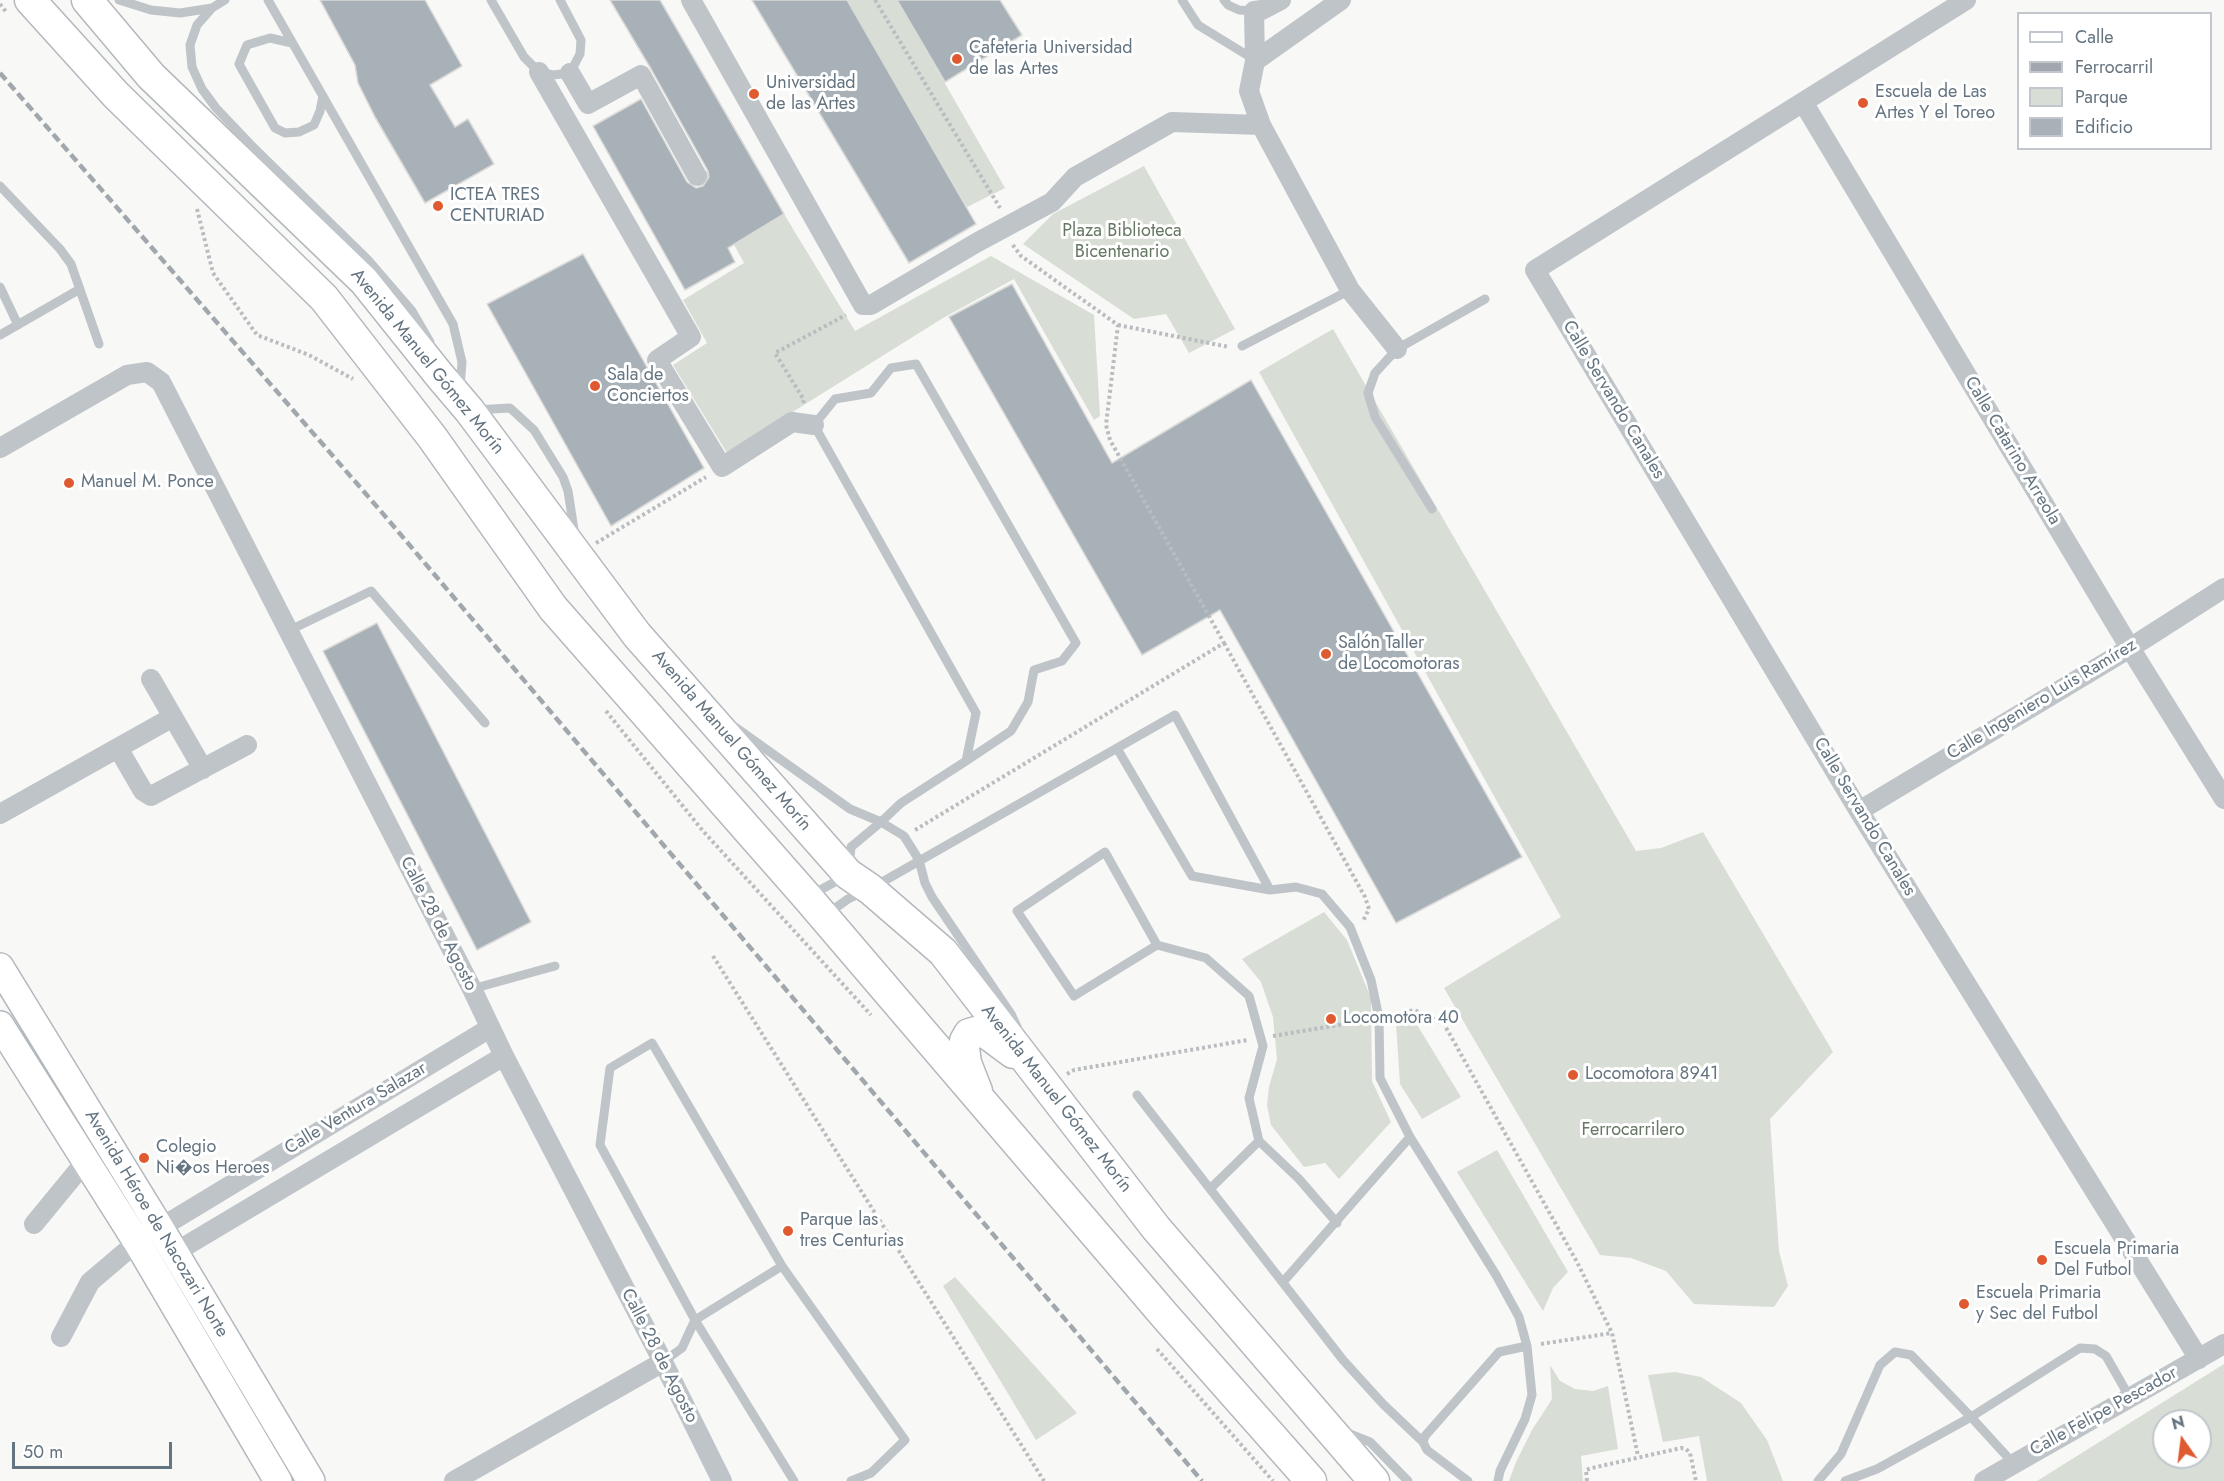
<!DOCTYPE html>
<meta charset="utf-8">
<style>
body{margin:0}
#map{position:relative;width:2224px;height:1481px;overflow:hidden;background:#f8f8f6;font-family:Jost,sans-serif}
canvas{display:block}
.legend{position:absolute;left:2017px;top:12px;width:195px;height:138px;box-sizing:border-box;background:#fff;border:2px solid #c1c7cc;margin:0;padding:8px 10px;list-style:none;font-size:18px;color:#647480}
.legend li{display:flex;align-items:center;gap:12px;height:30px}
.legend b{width:30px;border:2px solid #c1c7cc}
.north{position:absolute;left:2152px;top:1409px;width:60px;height:60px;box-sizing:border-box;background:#fff;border:2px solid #c1c7cc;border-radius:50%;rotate:346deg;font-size:16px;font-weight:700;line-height:24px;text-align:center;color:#647480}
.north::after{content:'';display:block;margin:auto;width:21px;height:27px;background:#df5a30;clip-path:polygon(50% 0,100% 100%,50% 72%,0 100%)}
.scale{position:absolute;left:12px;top:1442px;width:160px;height:27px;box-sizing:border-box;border:3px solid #647480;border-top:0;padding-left:8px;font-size:18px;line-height:21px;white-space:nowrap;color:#647480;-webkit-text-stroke:4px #fff;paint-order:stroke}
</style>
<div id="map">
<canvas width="2224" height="1481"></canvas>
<ul class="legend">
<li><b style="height:8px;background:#fff"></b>Calle</li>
<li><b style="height:8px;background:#a1a8ad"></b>Ferrocarril</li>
<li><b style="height:16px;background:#d8ddd5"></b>Parque</li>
<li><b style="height:16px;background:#a8b1b7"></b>Edificio</li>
</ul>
<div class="north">N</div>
<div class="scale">50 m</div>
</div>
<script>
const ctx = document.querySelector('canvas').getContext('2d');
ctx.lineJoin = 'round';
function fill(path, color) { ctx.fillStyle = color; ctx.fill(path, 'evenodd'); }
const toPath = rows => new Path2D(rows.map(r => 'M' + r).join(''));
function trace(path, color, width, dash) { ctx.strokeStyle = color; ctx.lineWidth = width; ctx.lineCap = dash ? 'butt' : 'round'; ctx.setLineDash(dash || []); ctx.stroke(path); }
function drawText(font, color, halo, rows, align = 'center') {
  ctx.font = font + ' Jost,sans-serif'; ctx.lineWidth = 6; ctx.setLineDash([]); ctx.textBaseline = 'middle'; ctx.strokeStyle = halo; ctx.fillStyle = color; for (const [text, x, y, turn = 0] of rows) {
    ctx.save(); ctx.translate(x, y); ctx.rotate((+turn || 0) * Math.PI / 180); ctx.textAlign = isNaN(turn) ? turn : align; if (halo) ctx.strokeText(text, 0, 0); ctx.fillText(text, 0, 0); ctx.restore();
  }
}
fill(toPath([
 [847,0,897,0,1005,188,967,207],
 [1144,166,1235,329,1189,353,1166,314,1134,319,1023,244,1053,214],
 [709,170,748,236,784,214,855,331,991,256,1094,315,1100,416,1094,420,1014,279,943,318,727,453,673,365,707,343,683,300,744,263,697,176],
 [1333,329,1636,851,1661,848,1703,832,1833,1052,1770,1119,1779,1251,1788,1286,1774,1307,1694,1304,1666,1271,1631,1258,1600,1255,1444,988,1561,917,1259,372],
 [1324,912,1347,940,1371,998,1372,1081,1391,1122,1339,1179,1325,1163,1304,1167,1271,1125,1267,1105,1269,1087,1277,1059,1273,1017,1261,982,1242,959],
 [1396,1023,1416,1023,1461,1097,1422,1119,1400,1084],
 [1497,1150,1568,1272,1553,1288,1543,1311,1457,1172],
 [955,1277,1077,1413,1036,1440,943,1286],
 [2224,1364,2224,1481,2037,1481],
 [2164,1421,2200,1421,2200,1457,2164,1457],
 [1550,1365,1560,1381,1575,1389,1593,1391,1608,1386,1618,1449,1581,1456,1583,1481,1509,1481,1516,1462,1532,1430,1552,1399],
 [1675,1372,1701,1377,1741,1403,1767,1440,1783,1481,1707,1481,1699,1436,1663,1442,1648,1375]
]), '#d8ddd5');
const building = toPath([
 [320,0,425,0,462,66,430,85,455,127,468,119,494,164,425,203,375,117,358,83,355,65,320,0],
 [610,0,660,0,784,214,728,248,735,262,685,290,593,126,641,99,687,182,696,188,703,186,709,177,708,171,651,69,610,0],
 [752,0,847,0,976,224,909,263,752,0],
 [897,0,1000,0,1022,35,945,82,897,0],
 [583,254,704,468,611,526,487,304,583,254],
 [1012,284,1112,463,1251,380,1522,857,1396,923,1220,610,1142,655,949,317,1012,284],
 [377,623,531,922,477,950,323,651,377,623]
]);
fill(building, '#a8b1b7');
trace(building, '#dadad8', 1.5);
const secondary = toPath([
 [0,967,160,1228,311,1481],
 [0,1025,137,1242,278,1481]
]);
const primary = toPath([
 [30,0,116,95,324,298,432,437,553,608,807,897,1166,1317,1311,1481],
 [87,0,151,76,364,281,440,376,469,410,637,635,848,874,870,889,943,952,1156,1228,1374,1481],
 [977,1091,966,1063,964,1048,965,1041,969,1034,976,1032,986,1033,1013,1053]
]);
trace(secondary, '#b2b8bc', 30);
trace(primary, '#b3b8bc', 33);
trace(toPath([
 [875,0,1000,208],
 [0,4,7,13],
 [197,209,213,273,257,335,309,355,353,379],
 [1118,325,1229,347],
 [803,403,804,400,775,353,846,315],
 [596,543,706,477],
 [1224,643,1365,897,1369,909,1363,921],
 [606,711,703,831,871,1015],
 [915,830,1224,643,1110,440,1106,425,1118,325,1021,256,1012,244],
 [713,956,1044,1481],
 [1392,1015,1414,1010,1444,1024,1577,1262,1612,1333,1638,1456],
 [1273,1036,1367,1020],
 [1067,1074,1074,1070,1248,1040],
 [1541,1344,1612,1333],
 [1157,1349,1273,1481],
 [1587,1481,1586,1470,1592,1468,1681,1448,1686,1449,1690,1453,1696,1481]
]), '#babdc0', 4, [3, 3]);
trace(toPath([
 [119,0,151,10,180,13,212,8],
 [225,0,212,8,197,25,190,45,192,67,202,89,216,108,254,148,368,260,412,311,430,342],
 [268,0,453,324,462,362,460,387],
 [491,0,524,57,539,72,553,75,570,73,580,54,581,40,560,0],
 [1182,0,1198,25,1255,60],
 [1224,0,1228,5,1239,10,1254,11],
 [292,43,270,38,247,45,239,64,275,128,285,133,299,132,314,125,320,111,323,96],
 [0,186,60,249,71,264,99,344],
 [0,287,18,325],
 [0,335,80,289],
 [1242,346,1350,290],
 [475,410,510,408,534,430,563,477,568,491,575,536],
 [1432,509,1375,417,1368,393,1375,373,1397,349,1485,299],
 [288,631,371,591,485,723],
 [735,727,850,809,881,822,904,836,919,860,925,883,932,897,1011,1014,1018,1029],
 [1118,750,1192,876,1270,890,1296,887,1322,894,1350,927,1371,980,1379,1018,1380,1078,1410,1137,1496,1275,1519,1317,1527,1346,1532,1395,1525,1419,1500,1471,1498,1481],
 [849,866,851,847,881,822,901,803,966,761,1011,731,1028,702,1034,670,1062,661,1076,643,916,364,891,368,871,393,835,399,814,425,976,713,966,761],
 [811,895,844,877],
 [827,914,848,899,870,889,1175,715,1270,890],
 [1157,945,1074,996,1017,911,1105,852,1157,945,1206,958,1249,996,1263,1046,1249,1098,1259,1141,1299,1179,1337,1223],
 [472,989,555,966],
 [1137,1095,1343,1360,1383,1404,1423,1442,1427,1450,1468,1481],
 [1210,1189,1259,1141],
 [1283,1282,1410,1137],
 [663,1362,682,1348,695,1320,782,1266],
 [1345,1432,1370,1442,1408,1481],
 [1423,1442,1425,1436,1499,1352,1527,1346],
 [794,1481,695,1320,600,1145,610,1068,652,1043,782,1266,905,1440,871,1473,851,1481],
 [1818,1481,1841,1454,1880,1365,1895,1352,1911,1355,1971,1417,2013,1463],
 [1845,1481,1877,1469,1971,1417,2080,1348,2095,1349,2106,1356,2130,1398]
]), '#bfc4c8', 9);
trace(toPath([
 [691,0,863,305,871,305,976,243,1052,202,1075,177,1172,122,1261,125],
 [1281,0,1262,10,1254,11,1255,61,1249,91,1261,125,1350,290,1397,349],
 [1966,0,1535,270,1859,811,2199,1359],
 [1255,61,1341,0],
 [539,72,691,337,657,360,722,467,792,422,814,425],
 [570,73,588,104,641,75,697,176],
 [1803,102,2130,648,2224,799],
 [0,448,127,375,147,372,161,382,472,989,504,1056,663,1362,722,1481],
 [151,679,203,769],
 [118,748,143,791,151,796,247,745],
 [1859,811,2130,648,2224,588],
 [0,814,173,717],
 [34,1224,85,1162],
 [160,1228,490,1028],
 [174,1253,504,1056],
 [61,1337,90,1282,137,1242],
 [454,1481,663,1362],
 [1984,1481,2224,1344]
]), '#bfc4c8', 20);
trace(secondary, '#fff', 27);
trace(primary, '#fff', 30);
trace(toPath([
 [0,73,379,509,1202,1481]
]), '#a1a8ad', 4.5, [9, 4.5]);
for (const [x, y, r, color] of [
 [957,59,6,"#df5a30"],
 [754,94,6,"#df5a30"],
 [1863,103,6,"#df5a30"],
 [438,206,6,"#df5a30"],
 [595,386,6,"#df5a30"],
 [69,483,6,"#df5a30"],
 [1326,654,6,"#df5a30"],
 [1331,1019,6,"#df5a30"],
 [1573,1075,6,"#df5a30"],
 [144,1158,6,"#df5a30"],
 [788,1231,6,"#df5a30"],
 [2042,1260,6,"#df5a30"],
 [1964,1304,6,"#df5a30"]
]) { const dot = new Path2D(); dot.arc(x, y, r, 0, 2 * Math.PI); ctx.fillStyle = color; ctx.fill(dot); trace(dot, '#fff', 2); }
drawText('18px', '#647480', '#fff', [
 ["Cafeteria Universidad",969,49],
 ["de las Artes",969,70],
 ["Universidad",766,84],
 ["de las Artes",766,105],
 ["Escuela de Las",1875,93],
 ["Artes Y el Toreo",1875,114],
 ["ICTEA TRES",450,196],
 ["CENTURIAD",450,217],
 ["Sala de",607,376],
 ["Conciertos",607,397],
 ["Manuel M. Ponce",81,483],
 ["Salón Taller",1338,644],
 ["de Locomotoras",1338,665],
 ["Locomotora 40",1343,1019],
 ["Locomotora 8941",1585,1075],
 ["Colegio",156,1148],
 ["Ni�os Heroes",156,1169],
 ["Parque las",800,1221],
 ["tres Centurias",800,1242],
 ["Escuela Primaria",2054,1250],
 ["Del Futbol",2054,1271],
 ["Escuela Primaria",1976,1294],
 ["y Sec del Futbol",1976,1315]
], 'left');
drawText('18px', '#667863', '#fff', [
 ["Plaza Biblioteca",1122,232],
 ["Bicentenario",1122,253],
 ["Ferrocarrilero",1633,1131]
]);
drawText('18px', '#647480', '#fff', [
 ["Avenida Manuel Gómez Morín",427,362,51],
 ["Calle Servando Canales",1613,400,59],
 ["Calle Catarino Arreola",2012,451,59],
 ["Calle Ingeniero Luis Ramírez",2042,700,-31],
 ["Avenida Manuel Gómez Morín",731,741,49],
 ["Calle Servando Canales",1864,817,59],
 ["Calle 28 de Agosto",438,924,63],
 ["Avenida Manuel Gómez Morín",1056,1099,52],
 ["Calle Ventura Salazar",356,1109,-31],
 ["Avenida Héroe de Nacozari Norte",156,1224,59],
 ["Calle 28 de Agosto",659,1356,63],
 ["Calle Felipe Pescador",2104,1412,-29]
]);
</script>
